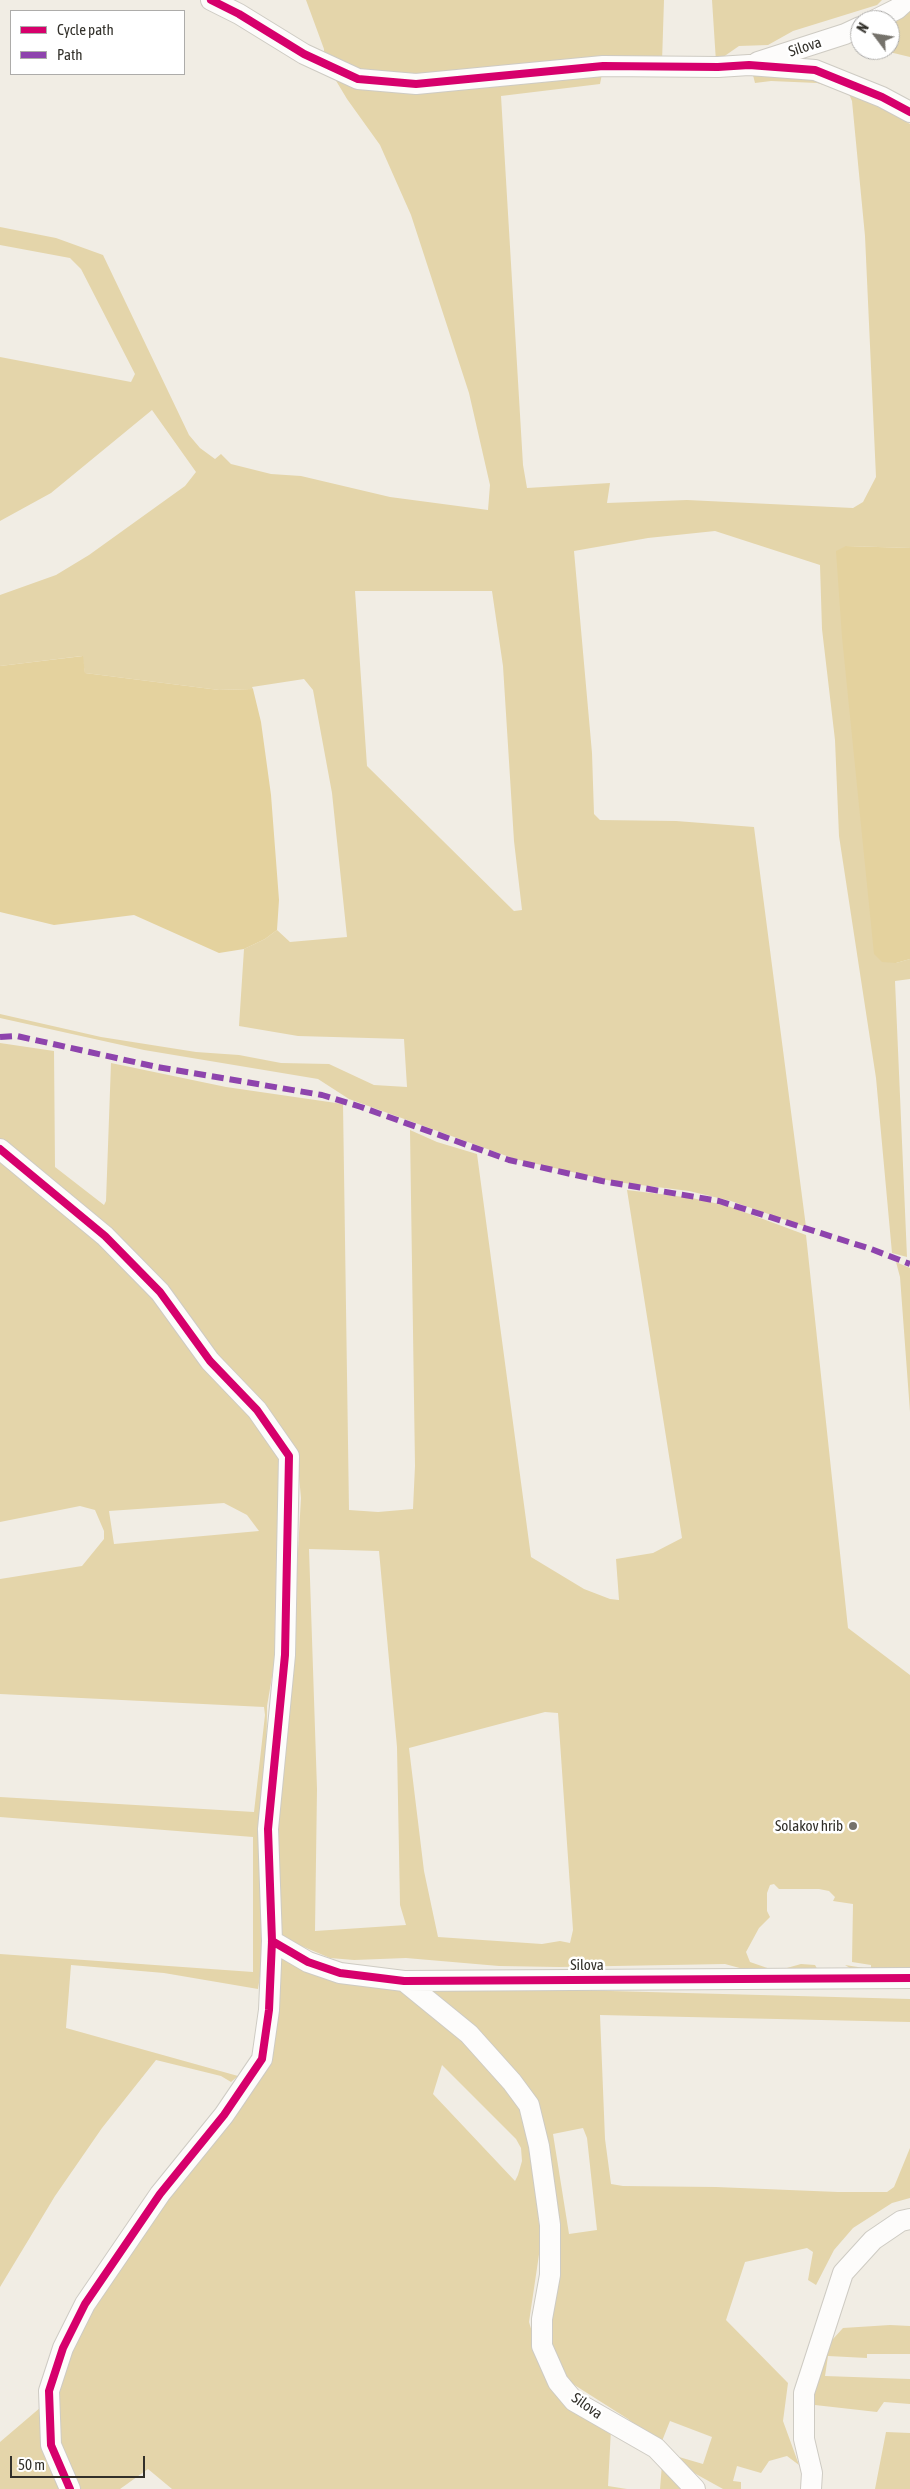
<!DOCTYPE html>
<style>
body{margin:0}
#map{position:relative;width:910px;height:2489px;overflow:hidden;background:#f1ede4;font-family:"Asap Condensed",sans-serif}
canvas{display:block}
.legend{position:absolute;left:10px;top:10px;width:175px;height:65px;box-sizing:border-box;background:#fff;border:1px solid #adacaa;margin:0;padding:6px 9px;list-style:none;font-size:15px;color:#32302a}
.legend li{display:flex;align-items:center;gap:10px;height:25px}
.legend b{width:25px;border:1px solid #adacaa}
.north{position:absolute;left:850px;top:10px;width:50px;height:50px;box-sizing:border-box;background:#fff;border:1px solid #adacaa;border-radius:50%;rotate:301deg;font-size:14px;font-weight:700;line-height:20px;text-align:center;color:#32302a}
.north::after{content:'';display:block;margin:auto;width:18px;height:22px;background:#75726b;clip-path:polygon(50% 0,100% 100%,50% 72%,0 100%)}
.scale{position:absolute;left:10px;top:2456px;width:135px;height:22px;box-sizing:border-box;border:2px solid #32302a;border-top:0;padding-left:6px;font-size:15px;line-height:18px;white-space:nowrap;color:#32302a;-webkit-text-stroke:4px #fff;paint-order:stroke}
</style>
<div id="map">
<canvas width="910" height="2489"></canvas>
<ul class="legend">
<li><b style="height:6px;background:#d6006c"></b>Cycle path</li>
<li><b style="height:6px;background:#8e44ad"></b>Path</li>
</ul>
<div class="north">N</div>
<div class="scale">50 m</div>
</div>
<script>
const ctx = document.querySelector('canvas').getContext('2d');
ctx.lineJoin = 'round';
function fill(path, color) { ctx.fillStyle = color; ctx.fill(path, 'evenodd'); }
const toPath = rows => new Path2D(rows.map(r => 'M' + r).join(''));
function trace(path, color, width, dash) { ctx.strokeStyle = color; ctx.lineWidth = width; ctx.lineCap = dash ? 'butt' : 'round'; ctx.setLineDash(dash || []); ctx.stroke(path); }
function drawText(font, color, halo, rows, align = 'center') {
  ctx.font = font + ' "Asap Condensed",sans-serif'; ctx.lineWidth = 5; ctx.setLineDash([]); ctx.textBaseline = 'middle'; ctx.strokeStyle = halo; ctx.fillStyle = color; for (const [text, x, y, turn = 0] of rows) {
    ctx.save(); ctx.translate(x, y); ctx.rotate((+turn || 0) * Math.PI / 180); ctx.textAlign = isNaN(turn) ? turn : align; if (halo) ctx.strokeText(text, 0, 0); ctx.fillText(text, 0, 0); ctx.restore();
  }
}
fill(toPath([
 [306,0,664,0,662,62,393,80,324,57,324,49],
 [712,0,882,0,877,5,793,31,768,45,739,46,716,62],
 [910,4,910,57,881,50,890,50,890,20],
 [752,71,793,72,851,90,910,124,910,548,846,546,896,963,910,959,910,979,895,981,907,1257,892,1253,876,1078,839,836,835,740,822,629,820,565,715,531,648,538,574,551,592,753,594,814,600,820,676,821,754,827,806,1227,731,1201,689,1191,616,1182,515,1159,349,1099,318,1079,144,1050,0,1018,0,1014,101,1037,196,1052,239,1055,281,1063,329,1064,374,1085,407,1087,404,1039,298,1036,239,1026,244,949,265,939,277,930,290,942,347,937,332,793,313,690,304,679,252,687,253,689,219,690,85,673,82,656,0,666,0,595,56,575,89,555,185,486,196,472,152,410,51,493,0,521,0,357,131,382,135,374,81,269,70,258,0,245,0,227,56,238,103,255,189,435,200,448,215,459,221,454,231,464,271,474,301,476,390,497,488,510,490,485,469,393,411,215,380,145,347,99,332,74,602,74,600,84,501,96,523,465,527,488,610,483,607,503,687,500,853,508,863,502,876,477,865,236,852,101,848,92,817,83,771,81,755,83],
 [355,591,492,591,503,666,514,841,522,910,514,911,367,766],
 [0,1043,54,1051,55,1167,104,1205,106,1201,111,1063,226,1087,343,1104,349,1510,378,1512,413,1509,415,1466,410,1130,437,1142,477,1154,531,1557,584,1589,610,1599,619,1600,616,1559,653,1553,682,1538,627,1190,692,1198,728,1206,806,1235,848,1628,910,1675,910,1971,858,1973,845,1965,871,1969,871,1965,852,1962,853,1904,833,1901,835,1897,829,1891,819,1889,779,1889,774,1884,770,1885,767,1893,767,1911,770,1917,759,1928,746,1952,750,1962,776,1971,801,1964,815,1965,819,1972,769,1976,725,1964,559,1967,499,1966,406,1958,354,1960,330,1958,280,1937,273,1850,295,1602,301,1498,298,1465,48,1179,0,1139],
 [309,1549,379,1551,397,1747,400,1905,406,1925,315,1931,317,1789],
 [545,1712,558,1713,573,1930,570,1943,560,1941,542,1944,438,1937,424,1871,409,1748],
 [0,1157,126,1265,244,1407,286,1463,277,1648,267,1706,264,1950,258,1989,164,1973,71,1965,66,2028,238,2076,231,2082,221,2076,156,2060,102,2128,55,2196,0,2287,0,1954,253,1972,253,1837,0,1817,0,1797,254,1812,265,1715,264,1707,0,1694,0,1579,82,1566,104,1539,104,1531,95,1510,80,1506,0,1522],
 [224,1503,247,1515,259,1531,114,1544,109,1511],
 [896,1262,910,1268,910,1412,900,1277],
 [280,1960,286,1960,320,1977,347,1982,402,1987,475,2045,527,2114,541,2241,529,2322,539,2355,611,2429,608,2486,627,2489,172,2489,148,2469,120,2489,73,2489,62,2462,54,2395,88,2307,256,2083],
 [442,2065,516,2139,521,2148,522,2161,518,2175,515,2181,433,2094],
 [424,1986,910,1999,910,2022,600,2015,605,2139,611,2184,623,2186,716,2187,838,2192,887,2192,894,2187,910,2148,910,2198,892,2203,853,2228,834,2250,816,2285,808,2280,813,2252,807,2248,745,2262,726,2320,788,2383,783,2421,799,2465,787,2456,769,2461,761,2473,737,2466,733,2481,741,2482,741,2489,723,2489,676,2463,679,2457,703,2464,712,2437,670,2421,660,2446,628,2419,554,2372,547,2310,533,2107],
 [583,2128,587,2138,597,2230,569,2234,553,2134],
 [890,2325,910,2326,910,2354,867,2354,867,2358,828,2356,825,2376,910,2379,910,2404,884,2402,877,2412,806,2404,826,2339,833,2339,843,2328],
 [41,2407,61,2489,0,2489,0,2442],
 [886,2432,910,2433,910,2489,875,2489],
 [662,2464,687,2489,660,2489]
]), '#e4d5aa');
fill(toPath([
 [846,546,910,548,910,959,896,963,882,962,874,954,842,637,836,551],
 [83,656,85,673,219,690,253,689,261,722,271,795,279,900,277,930,265,939,244,949,219,953,134,915,54,925,0,912,0,666]
]), '#e4d29e');
const street = toPath([
 [211,0,239,14,304,54,358,79,416,84,603,66,718,67,749,65,815,70,882,97,910,112],
 [875,20,897,9,907,0],
 [758,62,845,34,860,27],
 [0,1149,105,1236,160,1292,210,1361,257,1410,289,1456,285,1655,268,1829,272,1941,269,2010,262,2059,224,2115,160,2194,85,2304,63,2348,49,2391,51,2445,70,2489],
 [272,1941,308,1962,340,1973,404,1981,910,1978],
 [404,1981,469,2034,512,2082,529,2105,539,2146,550,2225,550,2275,542,2319,542,2346,558,2382,574,2401,656,2448,695,2489],
 [811,2489,812,2473,804,2439,804,2393,843,2273,873,2240,901,2221,910,2219]
]);
trace(street, '#cecbc3', 22);
trace(street, '#fdfcfb', 20);
trace(toPath([
 [0,1037,17,1036,157,1067,322,1095,361,1107,509,1160,602,1181,719,1201,871,1249,910,1264]
]), '#8e44ad', 6, [12, 6]);
trace(toPath([
 [211,0,239,14,304,54,358,79,416,84,603,66,718,67,749,65,815,70,882,97,910,112],
 [0,1149,105,1236,160,1292,210,1361,257,1410,289,1456,285,1655,268,1829,272,1941,269,2010,262,2059,224,2115,160,2194,85,2304,63,2348,49,2391,51,2445,70,2489],
 [272,1941,308,1962,340,1973,404,1981,910,1978]
]), '#d6006c', 8);
for (const [x, y, r, color] of [
 [853,1826,5,"#75726b"]
]) { const dot = new Path2D(); dot.arc(x, y, r, 0, 2 * Math.PI); ctx.fillStyle = color; ctx.fill(dot); trace(dot, '#fff', 2); }
drawText('15px', '#32302a', '#fff', [
 ["Silova",805,47,-18],
 ["Silova",587,1965],
 ["Silova",587,2406,35]
]);
drawText('15px', '#32302a', '#fff', [
 ["Solakov hrib",843,1826]
], 'right');
</script>
